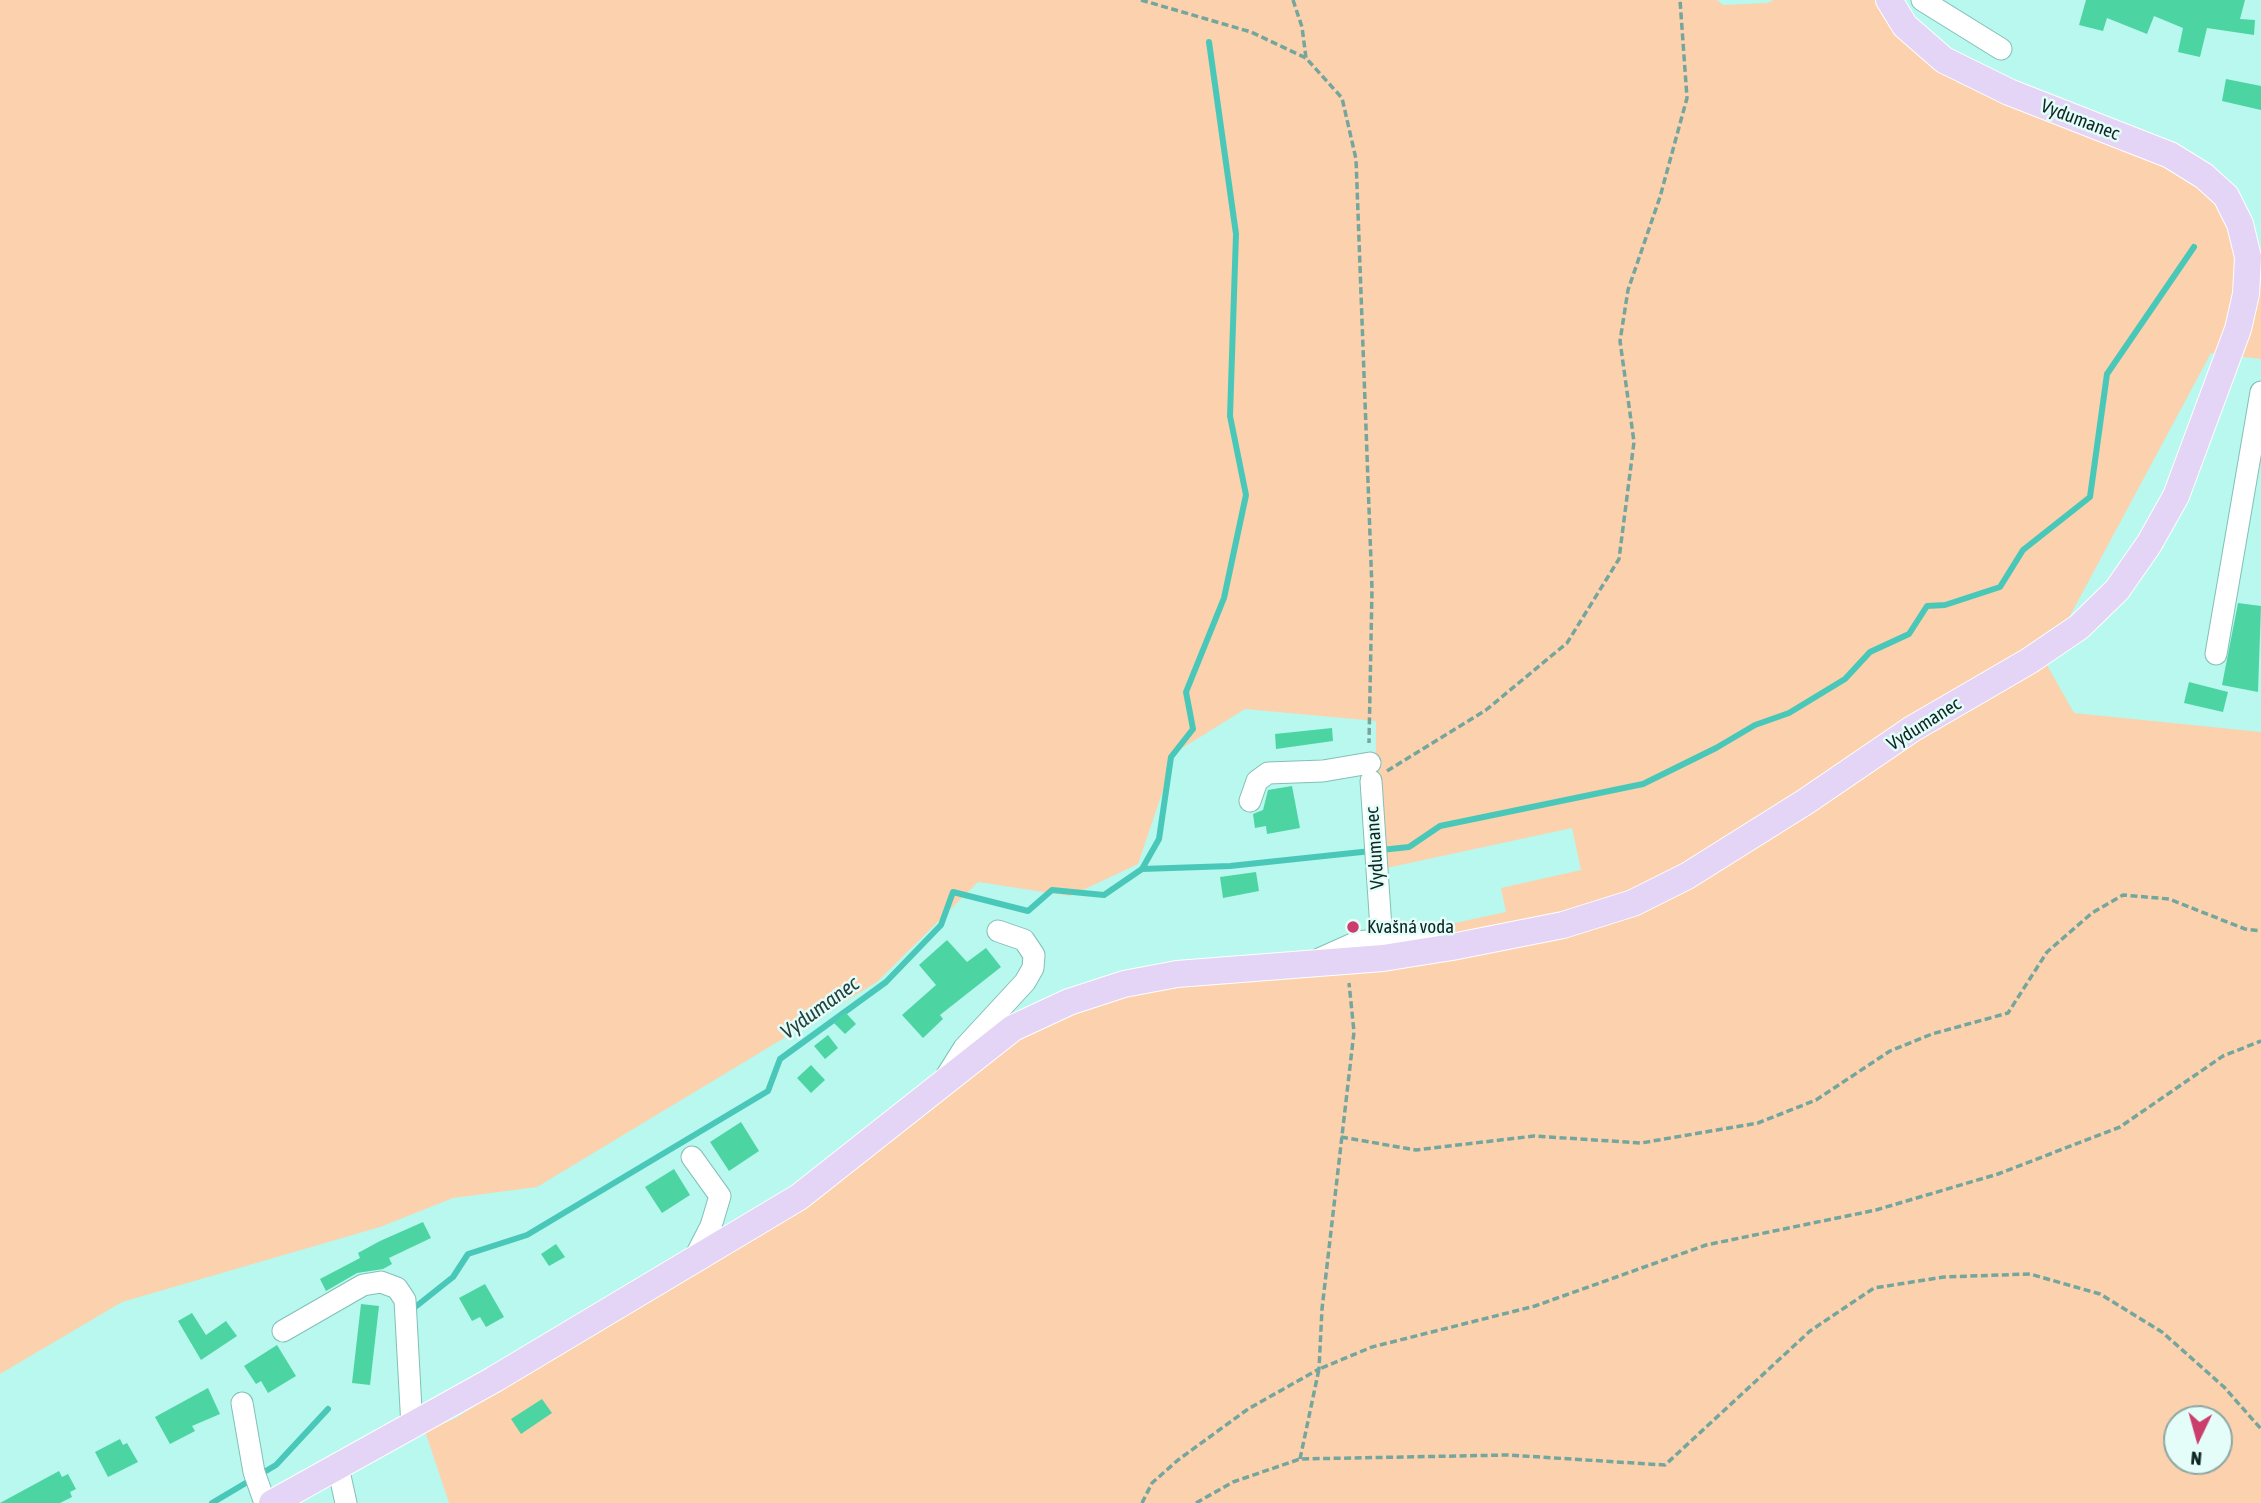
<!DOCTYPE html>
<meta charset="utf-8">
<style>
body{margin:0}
#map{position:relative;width:2261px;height:1503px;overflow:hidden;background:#b8f8ee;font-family:"Asap Condensed",sans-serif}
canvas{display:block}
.north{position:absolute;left:2163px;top:1405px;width:70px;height:70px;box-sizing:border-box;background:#e4fdf8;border:2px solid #8ea7a3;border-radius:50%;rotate:185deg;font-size:19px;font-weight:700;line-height:28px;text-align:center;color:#0d2724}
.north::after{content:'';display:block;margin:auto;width:24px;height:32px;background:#ca3d6c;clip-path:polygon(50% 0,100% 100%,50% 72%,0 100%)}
</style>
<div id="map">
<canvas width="2261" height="1503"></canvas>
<div class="north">N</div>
</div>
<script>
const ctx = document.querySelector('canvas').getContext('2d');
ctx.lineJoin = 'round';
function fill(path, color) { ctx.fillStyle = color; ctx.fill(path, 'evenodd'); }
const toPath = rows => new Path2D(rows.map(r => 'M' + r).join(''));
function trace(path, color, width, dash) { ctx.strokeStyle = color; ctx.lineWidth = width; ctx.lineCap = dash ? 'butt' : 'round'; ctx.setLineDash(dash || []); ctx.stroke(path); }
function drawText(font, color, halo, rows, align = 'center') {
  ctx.font = font + ' "Asap Condensed",sans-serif'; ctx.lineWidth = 5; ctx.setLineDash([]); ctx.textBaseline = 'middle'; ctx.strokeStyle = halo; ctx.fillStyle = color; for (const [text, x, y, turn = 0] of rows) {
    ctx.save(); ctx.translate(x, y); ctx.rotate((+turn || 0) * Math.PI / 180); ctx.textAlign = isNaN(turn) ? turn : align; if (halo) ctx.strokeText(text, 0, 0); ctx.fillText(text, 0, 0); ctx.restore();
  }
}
fill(toPath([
 [0,0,1717,0,1723,5,1767,3,1774,0,1885,0,1932,52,2161,151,2235,222,2241,293,2261,285,2261,359,2211,353,2057,640,2039,651,2074,713,2261,732,2261,1503,449,1503,425,1431,456,1418,727,1244,1063,1003,1375,953,1376,721,1245,709,1176,752,1138,864,1070,896,978,882,877,982,537,1187,453,1198,380,1227,122,1302,0,1374],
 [1572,828,1581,870,1501,888,1506,912,1390,937,1377,870],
 [2177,1419,2219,1419,2219,1461,2177,1461]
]), '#fbd2ad');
trace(toPath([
 [1142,869,1230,866,1409,847,1440,826,1643,784,1716,748,1755,725,1789,713,1845,679,1870,652,1909,634,1927,606,1945,605,2000,587,2023,550,2090,497,2107,374,2194,247],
 [414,1308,453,1277,468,1254,527,1235,768,1091,780,1059,886,982,941,925,953,892,1028,911,1052,890,1104,895,1142,869,1159,839,1171,757,1193,729,1186,692,1224,598,1246,495,1230,416,1236,234,1209,42],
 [212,1503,276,1465,328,1409]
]), '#49c8b9', 6);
fill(toPath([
 [2086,0,2245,0,2240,19,2255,20,2254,35,2207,28,2200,57,2178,52,2183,28,2154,16,2147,34,2107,18,2103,31,2079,25],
 [2226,79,2261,86,2261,110,2222,101],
 [2238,603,2261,606,2258,692,2222,685],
 [2189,682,2228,692,2223,712,2184,703],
 [1332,728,1333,741,1276,749,1275,734],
 [1292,786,1300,828,1267,834,1266,826,1255,828,1253,814,1263,810,1268,790],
 [1256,872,1259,891,1223,898,1220,877],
 [947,940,967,962,986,948,1001,967,940,1015,943,1019,923,1038,902,1015,936,985,919,965],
 [845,1012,856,1024,845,1034,834,1023],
 [828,1035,838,1048,825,1059,814,1046],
 [811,1065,825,1080,811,1093,797,1078],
 [741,1122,759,1151,729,1171,710,1142],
 [674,1169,690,1195,662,1213,645,1187],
 [423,1222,431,1238,389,1258,392,1264,383,1269,357,1273,326,1291,320,1279,360,1258,358,1253,380,1241],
 [556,1244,565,1257,549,1266,541,1254],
 [485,1284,504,1317,486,1327,480,1317,472,1321,459,1298],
 [361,1304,379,1306,370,1385,352,1383],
 [192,1313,206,1335,226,1321,237,1336,201,1360,178,1321],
 [277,1345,296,1376,268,1393,261,1381,256,1384,244,1366],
 [208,1388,220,1414,192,1426,195,1431,170,1444,155,1417],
 [542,1399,552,1413,521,1434,511,1419],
 [120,1439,123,1445,127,1443,138,1462,108,1477,95,1452],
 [59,1471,62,1477,68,1474,76,1489,70,1492,72,1497,60,1503,0,1503]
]), '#4cd5a2');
const minor = toPath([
 [1922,0,2001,49],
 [2216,654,2261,392],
 [1371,781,1383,958],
 [1250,801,1257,781,1268,773,1323,771,1370,763],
 [1319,959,1357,942,1407,937,1443,945],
 [947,1075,964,1048,1025,982,1033,968,1034,955,1024,940,998,931],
 [692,1157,720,1196,711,1226,693,1261],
 [283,1331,363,1285,381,1282,397,1288,405,1300,412,1427],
 [242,1403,254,1472,265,1503],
 [338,1467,346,1503]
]);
const major = toPath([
 [272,1503,493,1380,799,1197,1013,1028,1069,1002,1124,984,1177,974,1383,958,1452,947,1563,925,1633,903,1687,876,1805,802,1912,729,2029,661,2079,627,2117,590,2149,544,2176,496,2238,329,2246,294,2248,257,2240,224,2226,196,2204,176,2170,155,2009,92,1944,60,1905,26,1889,0]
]);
trace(minor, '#82c0b7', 23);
trace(major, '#fff', 28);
trace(toPath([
 [1141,0,1251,32,1306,58,1342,98,1356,159,1372,589,1369,743],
 [1293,0,1302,27,1306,58],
 [1387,771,1486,710,1567,643,1619,559,1634,442,1620,341,1628,290,1660,197,1687,98,1680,0],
 [1341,1137,1416,1150,1534,1136,1641,1143,1758,1123,1816,1100,1890,1051,1932,1034,2008,1013,2047,952,2092,913,2123,895,2169,899,2245,929,2261,931],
 [1300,1459,1319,1369,1372,1347,1535,1306,1706,1245,1876,1210,1998,1174,2120,1127,2223,1056,2261,1041],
 [1142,1503,1152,1483,1178,1460,1248,1409,1319,1369,1322,1309,1354,1032,1349,983],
 [1196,1503,1233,1482,1300,1459,1508,1455,1665,1465,1810,1331,1874,1288,1944,1277,2030,1274,2100,1294,2162,1332,2224,1387,2261,1429]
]), '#75a69e', 3.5, [7, 3.5]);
trace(minor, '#fff', 21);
trace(major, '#e4d5f7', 26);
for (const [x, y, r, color] of [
 [1353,927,7,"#ca3d6c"]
]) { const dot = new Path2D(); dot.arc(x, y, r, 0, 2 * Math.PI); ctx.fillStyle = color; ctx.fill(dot); trace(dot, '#e4fdf8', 2.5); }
drawText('19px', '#0d2724', '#e4fdf8', [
 ["Vydumanec",2080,120,21],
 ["Vydumanec",1924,724,-32],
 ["Vydumanec",1375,848,-94]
]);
drawText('19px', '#0d2724', '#e4fdf8', [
 ["Kvašná voda",1367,927]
], 'left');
drawText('italic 21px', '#25413d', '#e4fdf8', [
 ["Vydumanec",820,1008,-36]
]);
</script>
